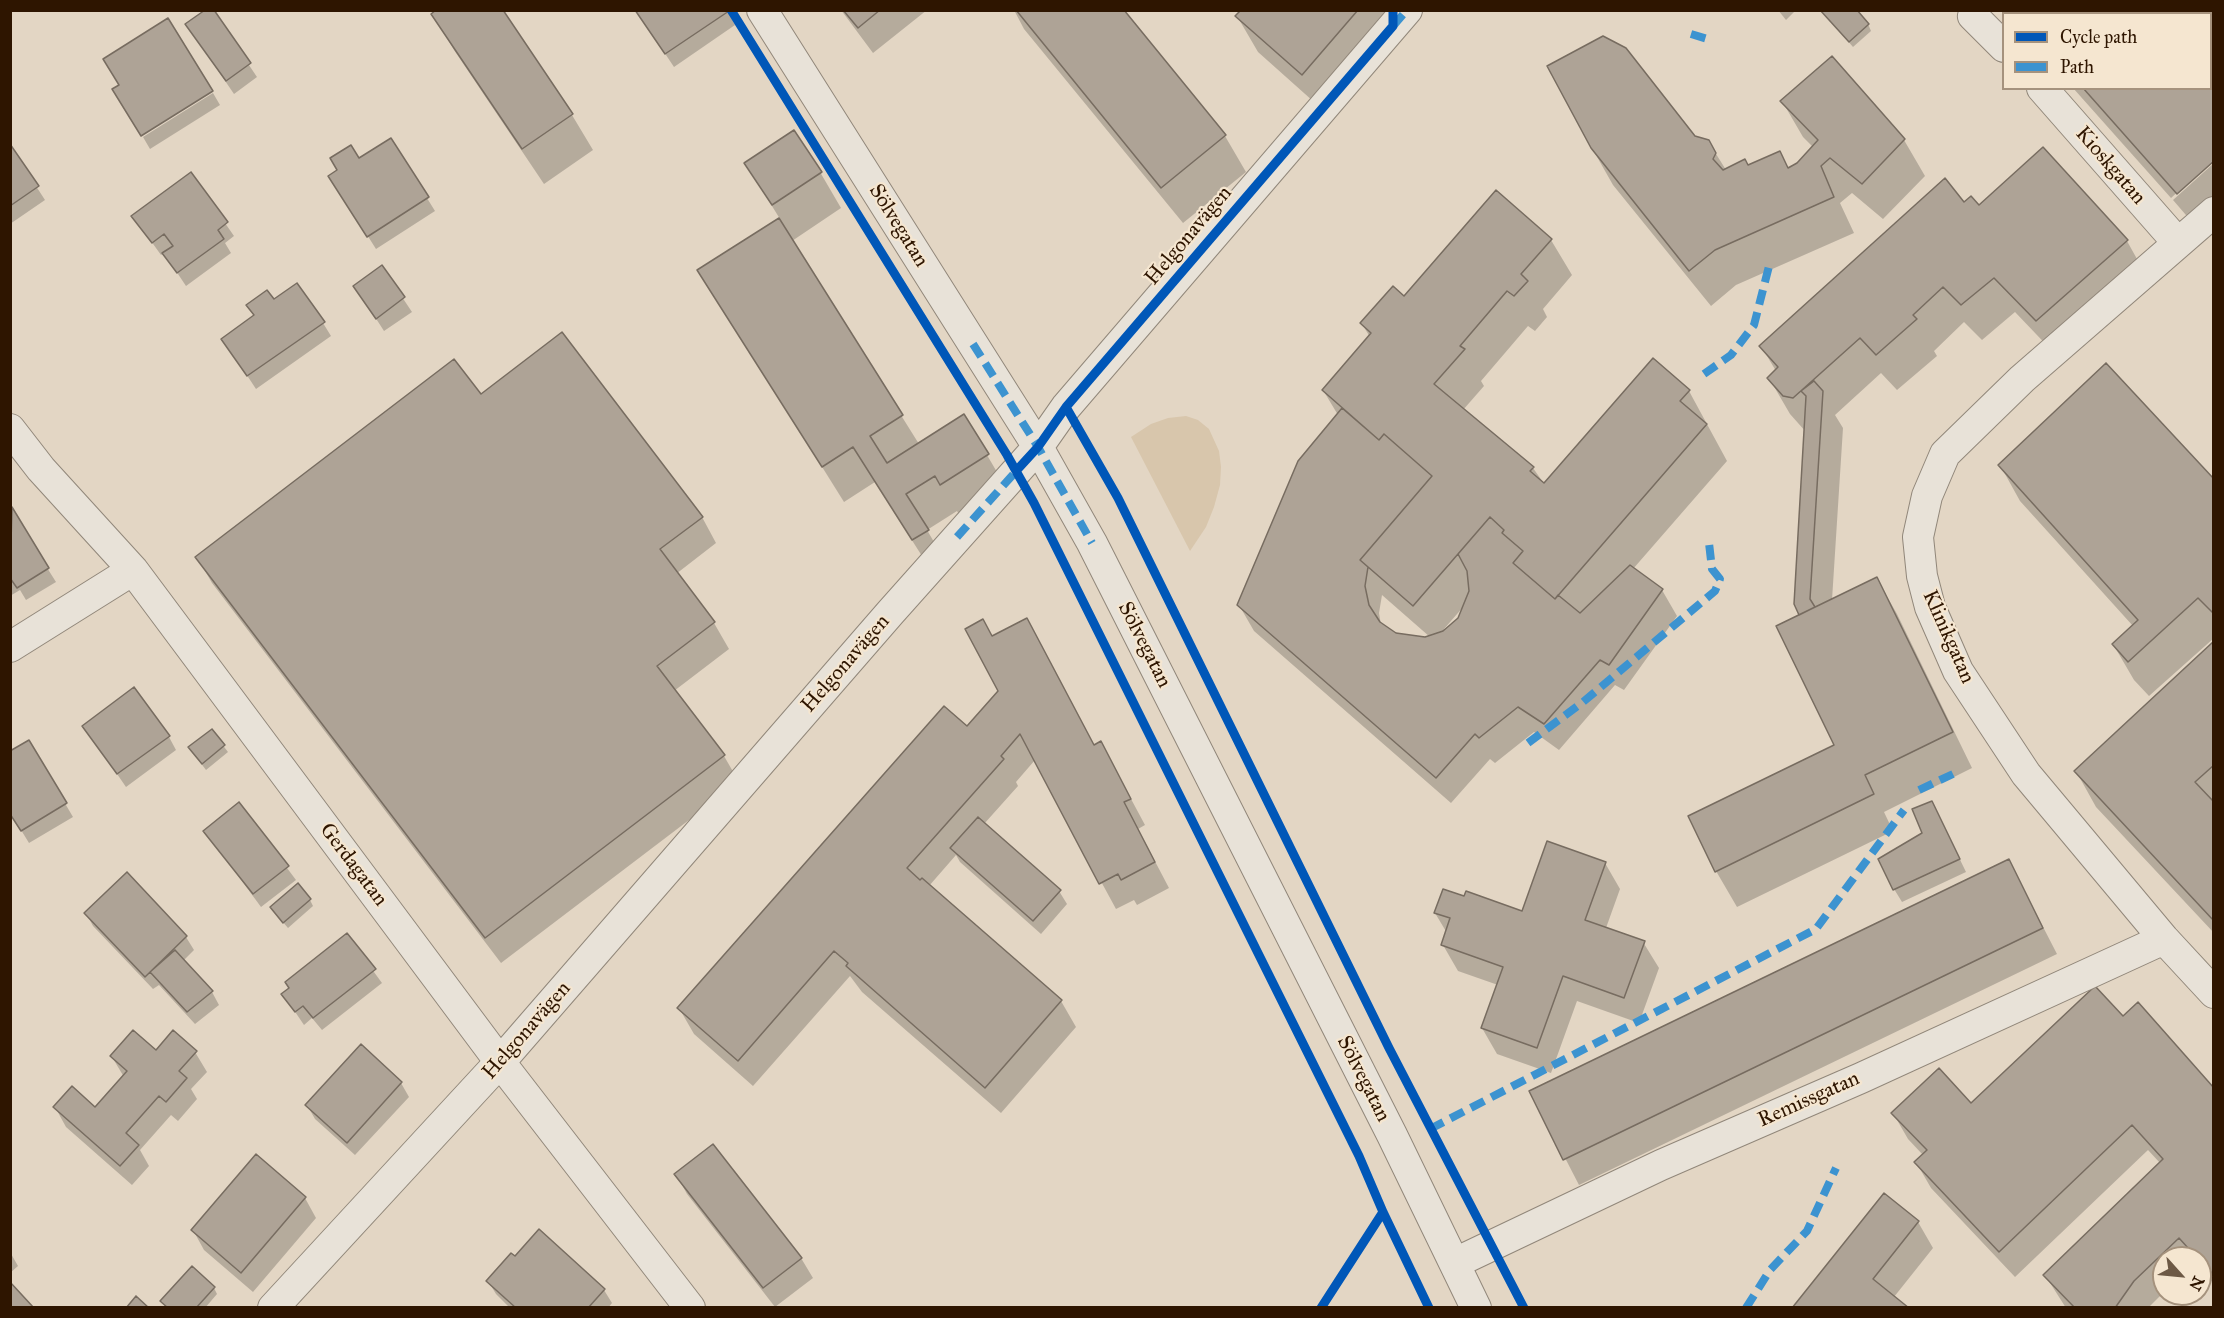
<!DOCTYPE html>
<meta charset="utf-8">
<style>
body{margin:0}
#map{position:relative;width:2224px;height:1318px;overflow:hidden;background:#e3d6c4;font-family:"IM FELL Great Primer",serif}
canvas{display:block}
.frame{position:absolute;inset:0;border:12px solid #2e1500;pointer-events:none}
.legend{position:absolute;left:2002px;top:12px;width:210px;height:78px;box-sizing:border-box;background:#f5e6d0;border:2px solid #a5927d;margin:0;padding:8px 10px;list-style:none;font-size:18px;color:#2e1500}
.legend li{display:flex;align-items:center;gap:12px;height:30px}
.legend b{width:30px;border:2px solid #a5927d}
.north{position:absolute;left:2152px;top:1246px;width:60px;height:60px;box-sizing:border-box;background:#f5e6d0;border:2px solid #a5927d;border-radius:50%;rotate:117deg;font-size:16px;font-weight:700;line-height:24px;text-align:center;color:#2e1500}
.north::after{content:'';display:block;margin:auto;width:21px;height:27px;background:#6d5945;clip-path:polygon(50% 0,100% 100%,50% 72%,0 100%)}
</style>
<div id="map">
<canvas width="2224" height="1318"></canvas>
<div class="frame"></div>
<ul class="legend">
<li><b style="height:8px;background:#0057b8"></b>Cycle path</li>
<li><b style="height:8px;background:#3c93d0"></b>Path</li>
</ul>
<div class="north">N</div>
</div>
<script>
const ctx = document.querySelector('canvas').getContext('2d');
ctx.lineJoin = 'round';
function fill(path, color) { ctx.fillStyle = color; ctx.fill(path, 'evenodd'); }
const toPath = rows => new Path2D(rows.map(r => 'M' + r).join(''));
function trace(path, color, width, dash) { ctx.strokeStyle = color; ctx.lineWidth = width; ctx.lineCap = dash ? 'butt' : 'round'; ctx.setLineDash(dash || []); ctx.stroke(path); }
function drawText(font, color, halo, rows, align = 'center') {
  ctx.font = font + ' "IM FELL Great Primer",serif'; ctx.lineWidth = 4.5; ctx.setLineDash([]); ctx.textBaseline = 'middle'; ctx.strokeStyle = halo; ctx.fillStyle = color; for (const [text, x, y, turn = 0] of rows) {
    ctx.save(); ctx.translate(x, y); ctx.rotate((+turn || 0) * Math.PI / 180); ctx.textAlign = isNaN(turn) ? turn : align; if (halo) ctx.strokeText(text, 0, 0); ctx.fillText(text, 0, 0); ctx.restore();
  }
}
fill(toPath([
 [1186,416,1198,420,1209,429,1219,451,1221,467,1220,485,1214,507,1206,527,1190,551,1131,437,1151,424,1168,418]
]), '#d8c6ac');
fill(toPath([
 [212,10,257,77,234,94,187,25],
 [502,10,572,115,593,150,544,184,454,50,433,14],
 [636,10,727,10,735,25,674,67],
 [841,10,927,10,873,53],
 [1014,10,1124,10,1225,136,1246,172,1183,223,1024,29],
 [1244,10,1386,10,1392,22,1323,110,1258,52,1237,16],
 [1778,10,1796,10,1786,20],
 [1821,10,1868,24,1871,31,1853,47],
 [2012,10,2214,10,2214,159,2171,198,2073,88,2210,88,2210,14,2014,14],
 [213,93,220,105,150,149,143,137],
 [1782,101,1904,140,1925,176,1883,219,1852,193,1840,203,1854,233,1736,285,1711,306,1613,185,1592,148,1694,137,1708,141,1726,170,1748,167,1780,153,1789,169,1798,164,1813,147,1803,137],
 [391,140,435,211,376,249,338,189,359,160],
 [10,146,45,200,10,224],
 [2214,163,2214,215,2198,229,2173,200],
 [746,164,820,172,841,208,792,241,919,444,987,455,1008,491,962,520,957,511,927,530,948,566,934,575,875,482,844,502,699,270,780,219],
 [191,174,234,236,225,243,231,253,186,286,164,253,161,255,133,216],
 [1964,204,2127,241,2147,277,2057,356,2015,312,1982,340,1964,322,1934,351,1937,356,1897,390,1881,373,1835,415,1843,428,1832,600,1877,579,1897,614,1972,768,1884,812,1893,831,1737,907,1716,871,1836,746,1801,615,1806,432,1790,414,1769,378,1776,371,1761,346],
 [1551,240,1572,275,1543,309,1547,317,1535,331,1528,326,1481,381,1484,386,1463,410,1533,468,1545,485,1689,391,1727,461,1633,569,1662,590,1677,616,1624,690,1615,685,1559,750,1534,732,1495,763,1490,759,1451,803,1254,631,1239,605,1338,415,1323,390,1370,337,1362,324,1404,298],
 [1382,595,1430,637,1425,639,1395,635,1381,625,1379,613],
 [1464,606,1459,619,1445,631,1444,629],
 [382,267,412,312,384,331,355,286],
 [274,301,323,323,331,336,256,389,223,339,255,316,248,305],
 [480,396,702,517,716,543,676,574,714,623,729,649,674,691,724,756,739,782,501,963,212,583,197,557],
 [2000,465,2214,481,2214,638,2149,696,2134,680,2113,644,2133,626,2020,501],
 [10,509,56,582,26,600,20,590,10,596],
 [992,637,1094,746,1101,743,1145,825,1138,829,1169,888,1137,905,1134,900,1116,909,1035,760,1016,782,1018,786,984,824,1059,891,1067,904,1041,934,960,862,956,855,929,886,1061,1001,1076,1027,1001,1113,862,992,850,976,753,1086,694,1034,679,1008,967,728,1000,691],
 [2214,643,2214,933,2096,807,2076,771],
 [84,726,169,737,176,750,126,787],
 [212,731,228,752,206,770,194,754],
 [29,742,73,817,29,843,10,812],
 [1932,802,1966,872,1902,902,1894,889,1924,834],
 [239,804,296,880,261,907,205,831],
 [2009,861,2057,954,1579,1185,1531,1092],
 [1605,863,1620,889,1606,928,1643,942,1659,968,1639,1023,1577,1001,1551,1073,1497,1054,1482,1028,1498,985,1458,971,1443,945,1447,933,1435,913,1523,913],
 [127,874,186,937,194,950,183,961,212,992,219,1005,195,1024,159,985,153,989,93,926,86,913],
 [310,900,313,906,288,928,275,913],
 [347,935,382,983,322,1030,312,1018,304,1025,283,994],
 [2123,1018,2214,1088,2214,1284,2200,1269,2200,1258,2164,1258,2164,1292,2148,1308,2066,1308,2045,1275,2160,1163,2148,1150,2015,1277,1931,1188,1916,1162,1923,1155,1908,1139,1893,1113,1971,1105],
 [361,1047,401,1083,409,1097,355,1155,315,1119,307,1105],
 [156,1052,195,1052,207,1072,191,1089,197,1099,178,1121,171,1115,140,1150,149,1166,132,1185,66,1127,55,1107,95,1109,124,1077,112,1057],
 [676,1174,801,1258,813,1278,775,1307,687,1194],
 [305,1198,316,1218,253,1292,204,1250,193,1230],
 [1918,1222,1933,1248,1894,1297,1794,1308],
 [10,1252,18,1266,10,1273],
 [488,1281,604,1290,612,1303,608,1308,510,1308,496,1294],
 [214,1288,217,1294,205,1308,166,1308,162,1301]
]), '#0003');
const building = toPath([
 [205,10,214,10,251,63,226,81,185,24,205,10],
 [436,10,503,10,573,114,522,149,431,14,436,10],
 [635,10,728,10,729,11,665,54,635,10],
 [843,10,880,10,858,28,843,10],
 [1016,10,1124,10,1226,135,1161,188,1016,10],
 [1241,10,1358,10,1302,75,1235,16,1241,10],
 [1820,10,1857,10,1869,24,1849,42,1820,10],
 [2013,10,2214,10,2214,161,2177,194,2083,88,2210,88,2210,14,2016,14,2013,10],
 [168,18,213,91,141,136,112,89,119,85,103,59,168,18],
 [1603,36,1626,48,1695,136,1709,140,1716,153,1713,159,1723,170,1745,159,1748,165,1780,151,1788,168,1797,163,1818,140,1780,101,1832,56,1905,139,1862,184,1830,158,1821,166,1834,197,1715,250,1689,271,1591,148,1547,66,1603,36],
 [794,130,822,172,772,205,744,163,794,130],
 [391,138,429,197,367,237,328,176,337,170,330,158,351,145,359,158,391,138],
 [10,144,39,186,10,206,10,144],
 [2043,147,2128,240,2036,321,1994,278,1961,305,1943,287,1913,315,1917,319,1876,355,1860,338,1793,398,1783,396,1767,378,1778,367,1759,346,1945,178,1964,202,1971,196,1979,205,2043,147],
 [191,172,228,222,218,230,224,239,177,273,162,253,173,246,164,234,152,243,131,216,191,172],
 [1496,190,1552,239,1521,274,1528,281,1514,296,1507,291,1460,346,1465,349,1434,384,1534,467,1530,471,1544,483,1653,358,1690,390,1680,401,1707,424,1555,599,1513,563,1523,551,1502,533,1504,530,1490,517,1413,606,1360,560,1432,476,1384,434,1379,440,1322,390,1371,333,1360,323,1393,286,1404,296,1496,190],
 [779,218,903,415,870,436,887,463,964,414,989,454,940,485,935,476,906,494,929,530,912,540,853,447,822,467,697,270,779,218],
 [382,265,405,297,376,319,353,286,382,265],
 [297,283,325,322,247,376,221,339,254,315,246,305,267,290,274,299,297,283],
 [562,332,703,517,660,549,715,622,657,666,725,755,485,938,195,557,454,359,481,394,562,332],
 [2106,363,2214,479,2214,614,2198,598,2128,662,2112,644,2138,620,1998,465,2106,363],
 [1814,381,1823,391,1810,599,1815,607,1799,615,1794,604,1806,396,1801,391,1814,381],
 [1342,408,1379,440,1384,434,1432,476,1360,560,1368,567,1365,586,1369,605,1380,622,1396,633,1425,637,1443,631,1458,618,1469,591,1467,571,1458,554,1490,517,1504,530,1502,533,1523,551,1513,563,1555,599,1558,595,1580,613,1630,565,1663,589,1609,665,1600,660,1544,724,1518,707,1479,738,1475,734,1436,778,1237,605,1298,461,1342,408],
 [12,507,49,568,17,588,10,578,12,507],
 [1877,577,1953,732,1865,775,1874,794,1715,872,1688,816,1834,745,1776,626,1877,577],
 [1027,618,1094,745,1101,741,1131,799,1124,802,1155,862,1121,880,1118,874,1099,884,1020,734,1001,756,1004,759,907,868,920,880,922,878,1062,1000,985,1088,846,966,848,963,834,951,738,1061,677,1008,944,706,967,726,998,691,965,629,983,619,992,636,1027,618],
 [2214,641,2214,765,2195,782,2214,802,2214,921,2074,771,2214,641],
 [134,687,170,736,117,774,82,726,134,687],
 [212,729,225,745,202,764,188,747,212,729],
 [29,740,67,803,21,831,10,814,10,751,29,740],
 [1932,801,1960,859,1893,890,1878,859,1922,833,1912,809,1932,801],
 [239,802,289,866,253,894,203,831,239,802],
 [978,817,1061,890,1033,921,950,848,978,817],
 [1547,841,1606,862,1585,920,1645,941,1624,998,1563,976,1537,1048,1481,1028,1503,967,1441,945,1450,918,1434,913,1443,889,1464,896,1466,891,1522,911,1547,841],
 [2009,859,2043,928,1563,1160,1529,1091,2009,859],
 [127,872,187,936,145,977,84,913,127,872],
 [298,883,311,899,283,923,270,907,298,883],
 [347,933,376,969,313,1018,303,1006,295,1012,281,994,289,988,285,982,347,933],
 [175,950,213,991,187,1012,150,972,175,950],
 [2095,986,2123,1016,2138,1002,2214,1088,2214,1276,2200,1258,2197,1258,2179,1238,2134,1281,2115,1308,2075,1308,2043,1275,2163,1159,2132,1125,1999,1252,1914,1162,1927,1150,1891,1113,1939,1068,1971,1103,2095,986],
 [133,1030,156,1050,173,1030,197,1051,179,1071,187,1078,166,1102,159,1096,126,1133,139,1145,120,1166,53,1107,72,1086,95,1107,127,1071,110,1056,133,1030],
 [361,1044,402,1082,347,1143,305,1105,361,1044],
 [713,1144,802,1258,763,1288,674,1174,713,1144],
 [256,1154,306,1197,241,1273,191,1230,256,1154],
 [1884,1193,1919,1221,1873,1279,1909,1308,1792,1308,1884,1193],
 [539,1229,605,1289,588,1308,516,1308,486,1281,511,1253,515,1256,539,1229],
 [192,1266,215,1287,196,1308,168,1308,160,1301,192,1266],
 [10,1282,34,1308,10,1308,10,1282],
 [136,1296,149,1308,126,1308,136,1296]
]);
fill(building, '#aea396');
trace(building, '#776c60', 1.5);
const minor = toPath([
 [762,10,1038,447,1092,543,1392,1135,1476,1308],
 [1975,10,1973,16,2004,47],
 [2042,88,2178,243],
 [2214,212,2022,379,1945,454,1927,496,1918,537,1922,576,1930,607,1958,671,2026,774,2164,939,2214,993],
 [10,429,41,469,133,570,500,1062,690,1308],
 [10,647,133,570],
 [1455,1263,1661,1165,1861,1078,2164,939],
 [273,1308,500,1062,890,613,1038,447,1066,407,1407,10]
]);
trace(minor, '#91877a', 32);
trace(minor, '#e8e2d8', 30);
trace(toPath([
 [1393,26,1407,10],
 [1691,34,1711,40],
 [973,344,1038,447,1092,543],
 [1704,374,1731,355,1754,325,1769,266],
 [957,537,1019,468],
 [1528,743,1583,702,1715,591,1720,579,1712,569,1709,543],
 [1919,790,1953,774],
 [1430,1129,1816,929,1904,810],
 [1746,1308,1770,1270,1807,1231,1836,1168]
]), '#3c93d0', 8, [15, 8]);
trace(toPath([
 [731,10,1007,455,1034,503,1359,1156,1383,1212,1429,1308],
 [1066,407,1118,498,1389,1048,1524,1308],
 [1016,471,1038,447,1066,407,1393,26,1393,10],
 [1321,1308,1383,1212]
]), '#0057b8', 9);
drawText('21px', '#2e1500', '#f5e6d0', [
 ["Kioskgatan",2110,166,49],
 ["Sölvegatan",898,226,58],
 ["Helgonavägen",1189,236,-50],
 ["Klinikgatan",1948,637,66],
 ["Sölvegatan",1144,645,63],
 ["Helgonavägen",846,664,-49],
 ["Gerdagatan",353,865,53],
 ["Helgonavägen",527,1031,-49],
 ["Sölvegatan",1363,1079,63],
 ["Remissgatan",1809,1100,-24]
]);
</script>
